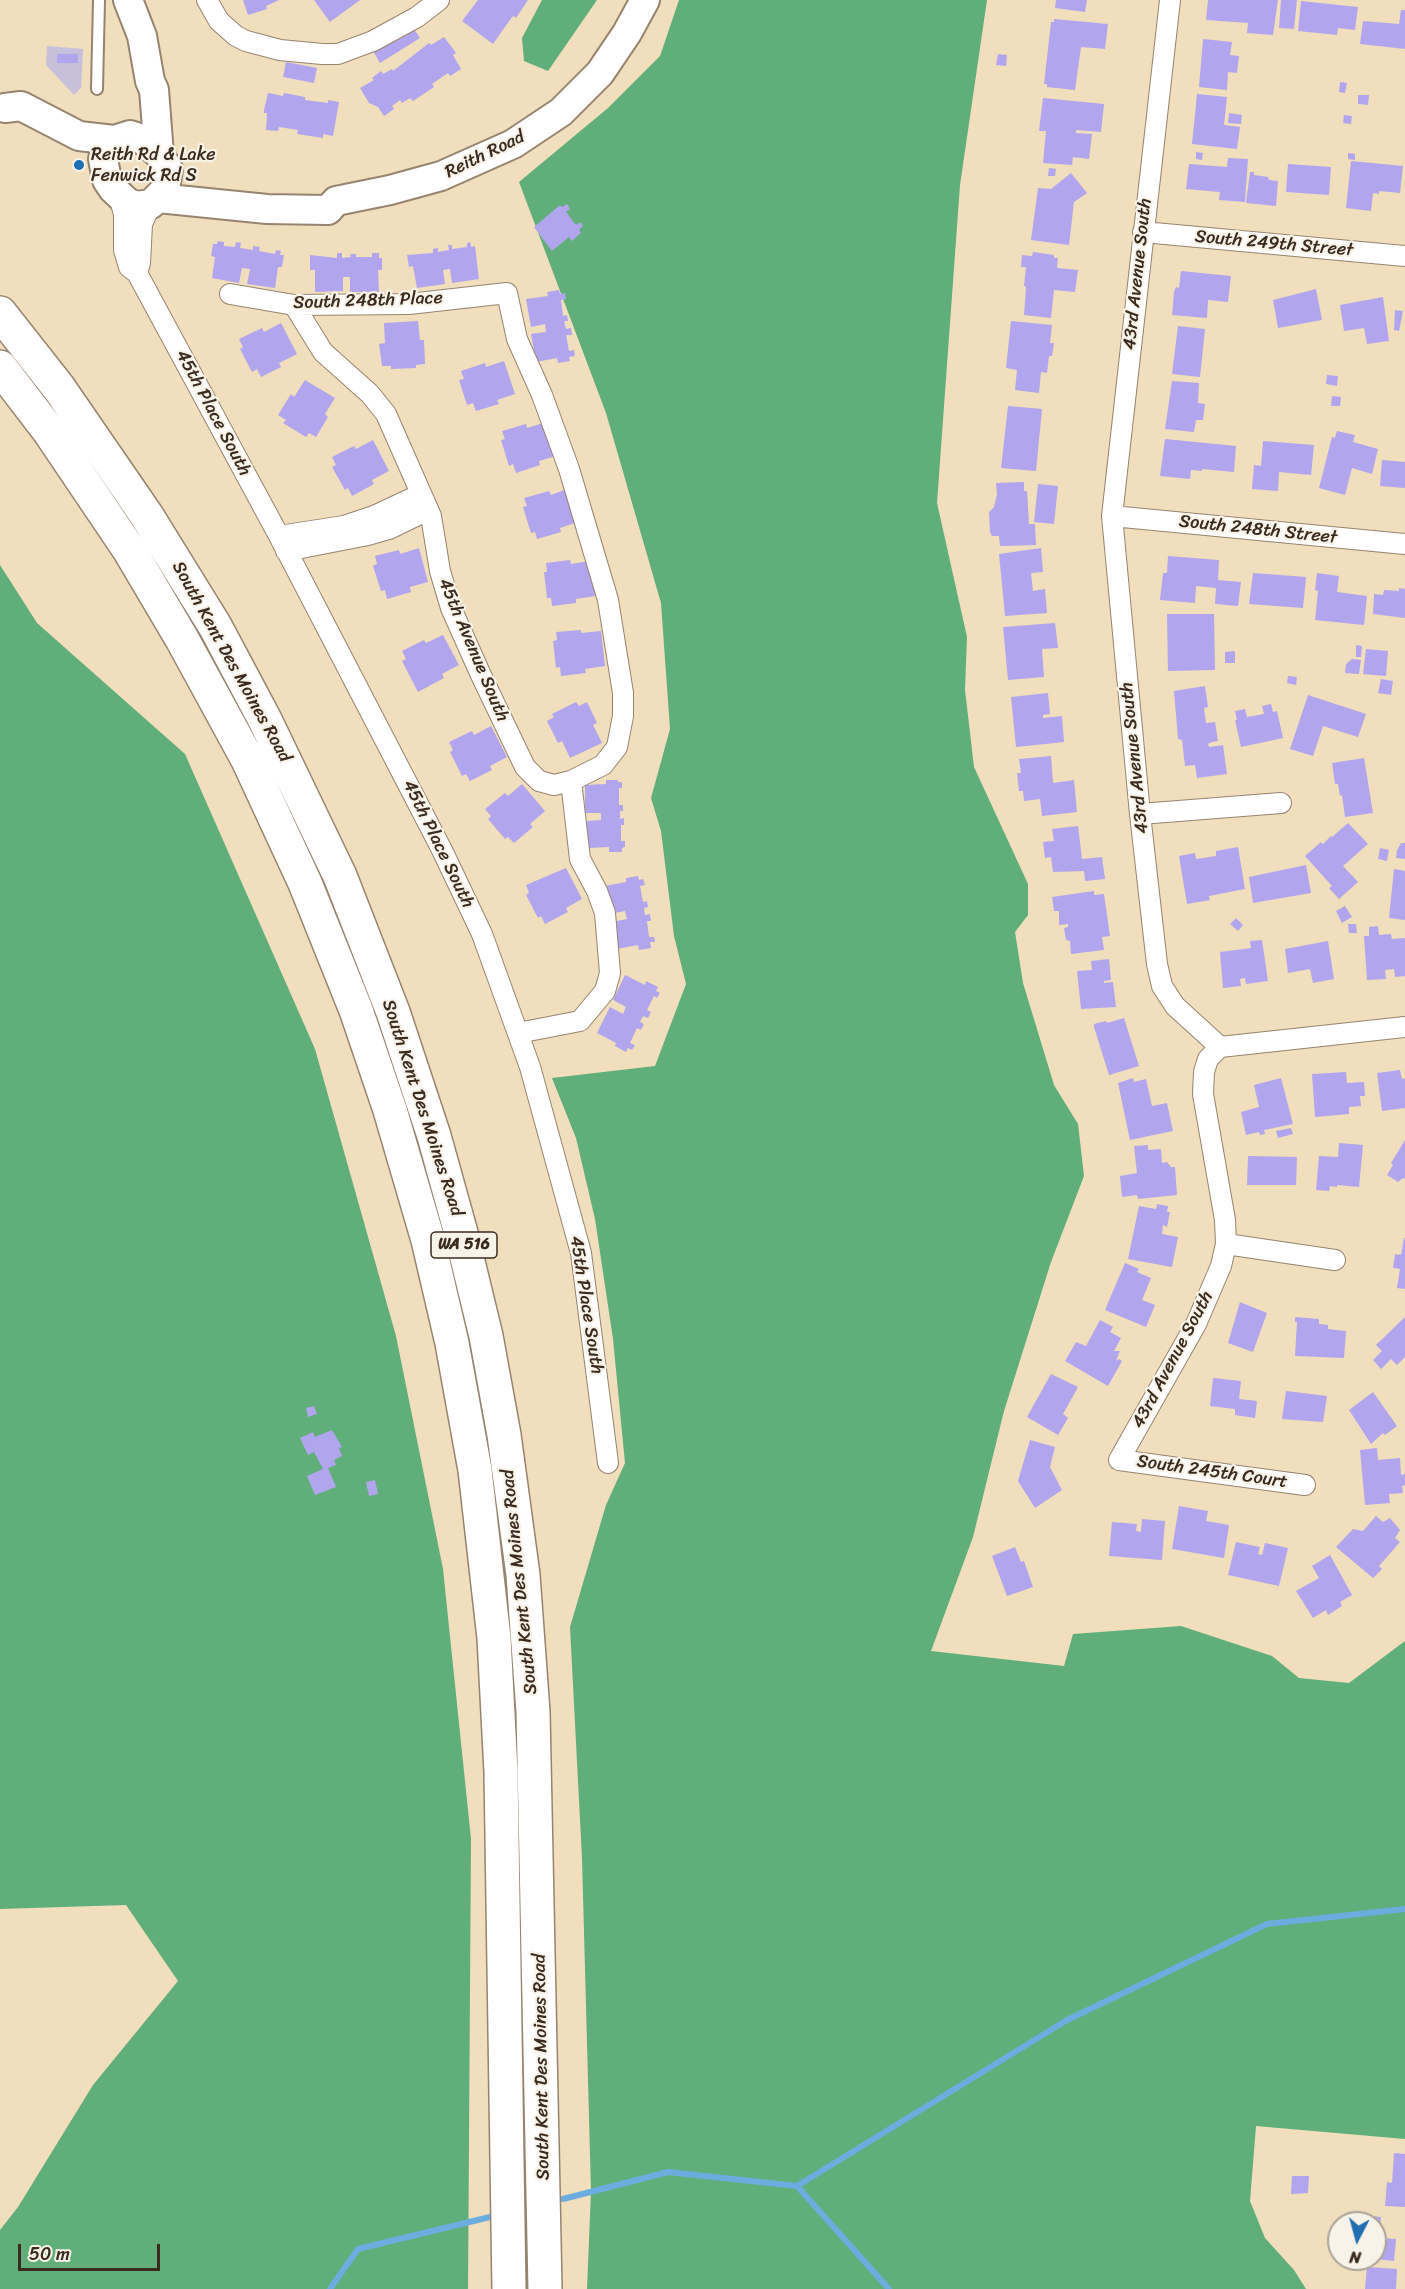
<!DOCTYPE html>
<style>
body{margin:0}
#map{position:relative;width:1405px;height:2289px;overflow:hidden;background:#f0debd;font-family:Sriracha,sans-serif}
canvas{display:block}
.north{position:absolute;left:1327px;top:2211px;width:60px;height:60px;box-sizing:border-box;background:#f7f3e8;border:2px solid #aca397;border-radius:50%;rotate:186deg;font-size:16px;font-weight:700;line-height:24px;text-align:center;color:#3b2a1e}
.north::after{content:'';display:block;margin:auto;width:21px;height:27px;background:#1f6fb2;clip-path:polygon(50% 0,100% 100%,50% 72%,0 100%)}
.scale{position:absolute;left:18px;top:2244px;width:142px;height:27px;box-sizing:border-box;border:3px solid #3b2a1e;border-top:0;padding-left:8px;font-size:18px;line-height:21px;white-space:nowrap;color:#3b2a1e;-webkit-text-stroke:4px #f7f3e8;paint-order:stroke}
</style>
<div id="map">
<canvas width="1405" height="2289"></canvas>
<div class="north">N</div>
<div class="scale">50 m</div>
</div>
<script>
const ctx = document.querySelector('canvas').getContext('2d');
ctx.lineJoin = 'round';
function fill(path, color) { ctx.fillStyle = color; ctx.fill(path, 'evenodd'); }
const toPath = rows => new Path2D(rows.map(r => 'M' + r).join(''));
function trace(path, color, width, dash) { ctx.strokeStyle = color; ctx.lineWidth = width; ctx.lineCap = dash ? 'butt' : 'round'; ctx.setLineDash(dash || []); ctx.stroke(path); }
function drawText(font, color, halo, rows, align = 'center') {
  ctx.font = font + ' Sriracha,sans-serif'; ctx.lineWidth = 4.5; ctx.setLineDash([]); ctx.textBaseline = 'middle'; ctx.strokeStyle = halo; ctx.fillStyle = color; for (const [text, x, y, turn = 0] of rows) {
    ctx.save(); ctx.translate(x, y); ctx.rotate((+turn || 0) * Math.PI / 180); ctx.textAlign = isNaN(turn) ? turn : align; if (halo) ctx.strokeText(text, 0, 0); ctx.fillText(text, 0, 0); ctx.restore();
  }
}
fill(toPath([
 [47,46,83,49,81,88,74,95,46,65]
]), '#c6c0da');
fill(toPath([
 [542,0,597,0,548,71,524,61,522,38],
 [679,0,987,0,960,185,937,503,967,637,965,690,974,767,1028,884,1028,915,1015,932,1023,983,1054,1085,1078,1124,1084,1176,1051,1262,1004,1411,973,1537,931,1651,1064,1666,1073,1634,1181,1626,1272,1656,1299,1678,1349,1683,1405,1641,1405,2139,1256,2126,1250,2201,1265,2238,1294,2270,1306,2289,587,2289,591,2191,582,1858,570,1627,606,1505,625,1463,613,1339,595,1219,576,1138,552,1078,655,1066,686,984,674,936,661,831,651,798,670,729,661,603,606,413,519,182,608,108,660,56],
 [0,565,37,623,185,754,315,1049,396,1336,443,1569,471,1839,468,2289,0,2289,0,2230,18,2207,93,2085,178,1981,126,1905,0,1909]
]), '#60ae79');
trace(toPath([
 [797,2186,889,2289],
 [563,2199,668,2172,797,2186,1067,2020,1267,1924,1405,1909],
 [330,2289,358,2249,490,2217]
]), '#6cade0', 6);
fill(toPath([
 [243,0,279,0,266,6,267,9,248,15],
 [314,0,360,0,330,22],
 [478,0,528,0,516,18,513,16,507,24,493,44,462,21],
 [1056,0,1087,0,1085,12,1055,8],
 [1208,0,1278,0,1273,35,1247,33,1248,23,1206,20],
 [1281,0,1297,0,1294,29,1279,28],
 [1301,1,1358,7,1355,30,1338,28,1337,35,1298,31],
 [1401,10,1405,10,1405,49,1360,44,1363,21,1399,24],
 [1054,19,1108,24,1105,49,1081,47,1075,90,1047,87,1047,84,1044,84,1051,22,1054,22],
 [411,25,420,38,380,63,372,49],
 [444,37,454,50,456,53,453,55,461,69,450,76,448,73,432,84,434,87,413,101,410,98,402,103,400,100,392,106,394,109,384,116,378,107,369,103,360,88,374,80,372,78,381,71,383,74,392,69,393,71,429,43,431,45],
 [1203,39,1232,42,1230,55,1239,56,1237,73,1228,72,1227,90,1199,87],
 [57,54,78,54,78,63,57,63],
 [998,54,1007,55,1006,66,996,65],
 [286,62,317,68,314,83,283,77],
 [1340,82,1347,83,1345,93,1339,92],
 [268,93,283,96,284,93,305,97,305,100,328,103,328,100,339,102,333,136,323,134,323,138,297,134,298,130,279,127,278,131,266,130,267,113,264,113,264,110],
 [1197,94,1227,97,1224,125,1240,127,1237,149,1192,144],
 [1358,95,1369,95,1368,105,1358,104],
 [1043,98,1104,104,1101,132,1076,130,1076,133,1092,134,1089,159,1073,157,1072,165,1043,163,1046,131,1039,131],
 [1229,113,1242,115,1241,124,1228,123],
 [1344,115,1352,116,1351,124,1343,123],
 [1196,152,1203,153,1202,160,1196,159],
 [1348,153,1355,154,1355,160,1348,159],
 [1228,158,1248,159,1245,202,1219,200,1220,192,1186,189,1189,164,1227,167],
 [1351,161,1403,166,1400,193,1379,191,1379,194,1373,193,1371,211,1346,208],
 [1288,164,1331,167,1329,195,1286,192],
 [1049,168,1056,169,1055,176,1048,176],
 [1250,172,1254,172,1254,175,1268,177,1269,180,1278,181,1276,206,1246,203],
 [1071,173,1087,193,1074,202,1069,245,1031,240,1038,188,1051,189],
 [567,204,570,209,566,212,576,225,580,222,583,226,579,230,581,233,572,241,569,237,552,251,534,227,560,205,562,207],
 [218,241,224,242,224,246,235,247,236,242,241,243,240,248,253,250,253,246,260,247,259,251,275,254,276,250,281,251,280,255,284,255,282,267,278,267,275,288,247,284,250,269,242,268,239,283,212,278,215,257,211,256,213,244,217,244],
 [470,242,471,247,475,246,479,279,452,283,450,269,443,270,445,284,417,288,413,266,409,267,407,255,433,253,433,249,438,248,438,252,449,250,448,245,452,245,452,249,467,247,467,243],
 [1033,252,1054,255,1054,258,1058,258,1057,268,1078,270,1075,292,1054,290,1051,318,1024,315,1026,287,1024,286,1026,267,1021,267,1022,255,1032,256],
 [337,253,342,253,342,258,351,257,350,254,356,254,356,257,372,257,372,253,379,253,379,258,382,258,382,270,378,270,379,292,350,292,350,277,343,277,343,291,315,292,315,270,310,270,310,255,337,258],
 [1181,271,1231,276,1228,302,1208,300,1207,318,1172,315,1174,292,1176,287,1179,288],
 [1316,289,1322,320,1278,328,1273,300],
 [559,290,560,294,565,293,566,299,561,300,563,316,567,315,568,321,564,321,566,329,571,328,572,335,566,335,569,351,574,350,575,356,569,357,570,361,558,363,557,358,536,362,531,334,546,332,545,324,531,327,526,299,548,296,547,292],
 [1383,297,1389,341,1367,344,1364,328,1344,331,1340,305],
 [1395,310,1403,311,1399,331,1394,330],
 [418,321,420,340,424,340,425,364,416,365,416,368,391,369,391,366,382,366,379,344,385,343,384,323],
 [1011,321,1052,325,1050,343,1054,343,1052,356,1049,356,1047,373,1041,372,1039,393,1015,390,1017,370,1006,368],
 [281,323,297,354,279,363,281,367,261,377,257,369,252,372,240,349,243,347,239,339,262,328,264,332],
 [1178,326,1205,329,1200,377,1172,374],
 [504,361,515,394,497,400,499,404,476,411,473,403,467,405,459,380,464,379,461,371,485,363,486,367],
 [1327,375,1338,376,1337,386,1326,384],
 [305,380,335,398,325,414,328,417,316,437,309,433,306,437,283,423,286,420,278,415,291,394,294,397],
 [1172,381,1199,383,1198,403,1205,404,1203,420,1196,420,1194,432,1165,429],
 [1332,396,1341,397,1340,406,1331,406],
 [1008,406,1042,409,1036,471,1001,468],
 [546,422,556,456,539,461,540,465,516,473,513,464,509,466,501,440,505,439,502,431,526,424,527,428],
 [1337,431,1355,435,1353,442,1378,449,1372,474,1352,468,1345,495,1319,488,1332,437,1335,438],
 [1165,439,1236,446,1234,472,1202,469,1202,471,1191,470,1190,479,1160,476],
 [373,440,389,471,372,480,374,484,352,496,348,488,345,490,332,467,336,465,332,457,354,446,356,449],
 [1263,441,1314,445,1311,475,1279,472,1278,491,1252,489,1254,465,1261,466],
 [1382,460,1405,462,1405,488,1380,486],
 [1024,482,1024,491,1027,491,1029,524,1035,524,1036,545,1000,546,999,536,992,536,990,532,989,512,994,507,997,494,996,483],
 [1038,484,1058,486,1054,524,1034,522],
 [567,489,578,522,560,528,561,532,537,539,535,532,531,533,523,507,527,506,524,498,549,491,551,495],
 [419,548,428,582,410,587,411,592,387,599,385,590,381,591,373,566,377,564,375,556,399,550,400,554],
 [1041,548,1043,572,1031,573,1033,591,1045,589,1047,613,1005,616,999,554],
 [1168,556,1219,560,1218,580,1241,582,1238,606,1215,604,1216,588,1196,586,1195,603,1160,600,1163,573,1167,573],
 [570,560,571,564,590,561,595,596,576,599,576,603,552,606,551,598,547,598,544,572,547,572,546,563],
 [1253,573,1306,577,1303,608,1249,604],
 [1317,573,1339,576,1337,592,1367,596,1364,625,1315,620,1318,591,1315,590],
 [1399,588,1405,589,1405,618,1373,614,1374,594,1383,595,1384,590,1399,591],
 [1167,614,1214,614,1215,670,1168,671],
 [1055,623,1058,648,1042,649,1044,677,1008,680,1003,627],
 [581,630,581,633,601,631,605,666,585,669,586,673,561,676,560,667,556,668,553,641,557,640,556,632],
 [443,635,459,665,442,674,444,678,418,692,402,661,406,659,402,651,424,640,426,643],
 [1356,645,1362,646,1361,657,1356,657],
 [1366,649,1388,651,1386,676,1363,674],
 [1235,651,1235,663,1225,663,1225,652],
 [1352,659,1361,660,1359,674,1345,673,1346,664],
 [1288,676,1297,677,1296,685,1287,683],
 [1381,679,1393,681,1391,695,1378,693],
 [1205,686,1208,707,1204,708,1206,723,1215,722,1218,741,1212,742,1208,744,1209,747,1223,745,1227,774,1197,778,1195,765,1185,766,1182,740,1178,739,1174,691],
 [1048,693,1050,714,1043,715,1043,718,1062,716,1064,742,1016,747,1011,697],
 [1308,695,1366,714,1358,737,1323,726,1313,756,1290,749],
 [576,702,579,706,587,702,597,723,593,725,602,743,570,758,562,741,558,743,547,721,554,717,552,714],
 [1271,704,1273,712,1277,711,1283,738,1241,747,1235,720,1237,720,1235,711,1245,709,1247,717,1264,714,1262,706],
 [491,726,507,757,490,766,492,770,470,781,466,774,462,776,450,752,453,750,449,742,472,731,474,735],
 [1051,756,1053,783,1074,780,1077,812,1042,816,1040,799,1024,801,1023,791,1019,791,1017,773,1021,773,1019,759],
 [1364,758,1373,813,1345,817,1342,795,1340,796,1338,784,1335,784,1332,763],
 [606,780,618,780,618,782,622,782,622,788,619,788,619,805,623,805,623,811,620,811,620,819,624,818,624,825,621,825,621,841,625,841,625,847,622,848,622,852,609,852,609,847,587,848,587,821,601,820,601,813,585,813,585,785,606,784],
 [522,784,545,811,530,824,533,827,514,843,508,837,505,839,488,819,491,816,485,809,505,793,508,796],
 [1348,823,1368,844,1343,866,1358,882,1339,899,1329,888,1332,886,1305,856,1321,842,1323,844,1331,836,1332,837],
 [1078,826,1082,859,1102,857,1105,879,1085,881,1084,871,1053,872,1051,857,1045,858,1043,842,1054,841,1052,829],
 [1401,843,1405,843,1405,859,1396,858,1397,850],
 [1238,847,1245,889,1209,896,1210,900,1187,904,1179,856,1195,853,1196,859,1216,856,1216,851],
 [1380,848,1389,850,1387,861,1378,859],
 [1306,865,1311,893,1253,903,1249,877],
 [566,868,582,899,566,908,568,912,545,924,541,916,538,918,526,895,529,893,526,885],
 [1394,869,1405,871,1405,920,1389,918],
 [638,876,639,880,643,879,645,885,640,886,643,902,647,901,648,907,644,908,645,915,650,914,651,921,647,921,649,937,654,937,655,942,650,942,651,948,639,950,638,945,617,949,612,922,627,919,625,911,610,914,605,886,626,882,626,878],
 [1094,891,1094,895,1104,894,1110,936,1102,937,1104,950,1071,954,1070,941,1066,940,1064,928,1068,927,1068,924,1059,925,1059,911,1054,911,1052,897],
 [1345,906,1352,917,1342,923,1336,911],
 [1236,918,1243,925,1238,931,1230,924],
 [1348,924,1356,924,1357,933,1349,933],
 [1378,926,1379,935,1391,934,1392,939,1405,938,1405,976,1395,977,1394,969,1385,970,1386,979,1367,980,1364,936,1369,936,1369,927],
 [1262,940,1268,981,1246,984,1245,978,1240,979,1241,986,1223,988,1220,952,1251,948,1250,941],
 [1328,941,1334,979,1313,983,1310,969,1288,973,1285,949],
 [1109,959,1111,980,1104,981,1104,983,1113,982,1116,1007,1081,1009,1077,971,1092,970,1091,961],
 [625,975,645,985,646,981,658,987,656,991,660,993,657,998,654,996,647,1010,651,1012,648,1018,643,1016,640,1022,644,1024,641,1030,637,1028,630,1043,635,1045,632,1050,628,1048,626,1052,615,1046,616,1043,597,1033,610,1007,623,1014,626,1007,613,1000],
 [1124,1018,1139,1066,1109,1075,1094,1027,1094,1024,1106,1021,1107,1023],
 [1400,1070,1402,1079,1405,1078,1405,1108,1382,1111,1377,1073],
 [1346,1072,1347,1083,1364,1082,1365,1096,1360,1096,1361,1106,1349,1107,1349,1114,1315,1117,1312,1074],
 [1133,1078,1134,1082,1146,1079,1152,1106,1167,1103,1173,1131,1130,1140,1118,1083],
 [1281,1078,1293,1124,1264,1130,1265,1134,1260,1135,1259,1132,1246,1135,1241,1112,1259,1107,1254,1085],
 [1291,1128,1293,1134,1278,1138,1276,1131],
 [1405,1140,1405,1179,1403,1178,1398,1182,1387,1175,1393,1165,1391,1163],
 [1339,1143,1363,1145,1359,1187,1337,1185,1337,1187,1330,1186,1329,1191,1316,1190,1319,1156,1338,1157],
 [1148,1145,1148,1150,1161,1149,1162,1163,1167,1162,1171,1167,1175,1167,1177,1195,1138,1199,1137,1195,1122,1197,1120,1176,1137,1173,1134,1146],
 [1248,1156,1297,1157,1296,1185,1247,1185],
 [1157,1204,1168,1206,1167,1212,1170,1212,1167,1227,1163,1225,1162,1234,1178,1237,1172,1267,1128,1259,1139,1206,1156,1209],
 [1404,1238,1405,1238,1405,1289,1397,1288,1400,1269,1393,1268,1395,1254,1401,1255],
 [1125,1263,1139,1269,1137,1272,1151,1278,1142,1300,1155,1305,1146,1327,1105,1310],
 [1240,1302,1267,1313,1253,1352,1228,1343],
 [1295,1317,1319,1319,1319,1324,1328,1325,1328,1329,1346,1331,1344,1358,1295,1356,1297,1322,1295,1322],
 [1405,1317,1405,1357,1397,1365,1391,1359,1381,1369,1373,1360,1382,1351,1376,1345],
 [1100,1320,1113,1327,1110,1332,1121,1338,1114,1351,1120,1351,1116,1361,1119,1359,1122,1361,1108,1386,1065,1361,1076,1342,1086,1346],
 [1051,1374,1078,1387,1063,1414,1068,1418,1058,1435,1027,1417],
 [1213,1378,1241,1381,1239,1399,1257,1401,1255,1418,1235,1415,1235,1409,1210,1406],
 [1286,1391,1327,1396,1323,1422,1282,1419],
 [1373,1392,1397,1426,1385,1435,1383,1433,1371,1444,1349,1410],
 [314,1406,317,1414,308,1417,306,1408],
 [332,1430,342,1447,339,1448,342,1456,334,1460,336,1465,328,1468,336,1487,315,1495,307,1476,323,1469,314,1452,308,1455,300,1438,313,1432,315,1437],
 [1030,1440,1055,1447,1050,1467,1062,1490,1035,1508,1018,1481],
 [1377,1448,1378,1460,1400,1458,1401,1475,1405,1474,1405,1485,1402,1486,1403,1493,1389,1494,1390,1503,1365,1505,1360,1450],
 [375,1480,378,1494,369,1496,366,1482],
 [1179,1506,1208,1511,1206,1521,1229,1525,1224,1558,1172,1549],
 [1376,1516,1383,1522,1390,1518,1400,1530,1395,1538,1400,1542,1379,1566,1382,1569,1373,1578,1336,1547,1353,1529,1363,1531],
 [1142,1519,1165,1521,1162,1560,1109,1556,1112,1522,1137,1524,1136,1531,1141,1532],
 [1236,1542,1260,1547,1258,1554,1262,1555,1265,1543,1288,1548,1279,1586,1228,1575],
 [1015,1547,1021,1562,1024,1561,1033,1587,1007,1596,992,1556],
 [1330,1555,1352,1595,1340,1602,1342,1606,1328,1615,1326,1610,1313,1618,1296,1591,1319,1578,1312,1566],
 [1394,2153,1405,2154,1405,2207,1385,2206,1387,2182,1392,2183],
 [1292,2176,1309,2176,1308,2193,1291,2194],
 [1350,2214,1381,2217,1379,2238,1396,2239,1394,2261,1375,2259,1375,2223,1350,2223],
 [1367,2267,1397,2269,1396,2289,1365,2289]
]), '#b1a5ee');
const lane = toPath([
 [97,89,99,0]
]);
const street = toPath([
 [207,0,219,21,236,36,246,41,280,50,322,54,338,54,373,41,417,17,439,0],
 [1170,0,1112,516,1140,814,1157,964,1162,986,1175,1006,1220,1047],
 [119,196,124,214,124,250,129,267,137,273,150,297,279,536,442,850,482,934,530,1067,581,1253,608,1463],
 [1143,232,1405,256],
 [137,273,140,263,142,224,151,204],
 [230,294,294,305,409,304,507,293,517,339,542,395,569,469,608,600,623,693,623,716,617,747,603,765,571,781,554,785,539,781,525,767,480,673,451,608,440,571,431,516,386,414,370,394,323,352,294,305],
 [1112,516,1405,544],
 [279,536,344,526,374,516,421,494],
 [286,551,368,535,389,529,428,510],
 [1140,814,1281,803],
 [518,1033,580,1021,605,991,610,973,605,913,597,891,580,859,571,781],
 [1220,1047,1208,1059,1204,1072,1203,1094,1225,1220,1226,1244,1221,1266,1196,1324,1119,1460,1305,1485],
 [1220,1047,1405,1027],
 [1226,1244,1335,1260]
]);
const secondary = toPath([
 [128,0,142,36,150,81,154,90,159,154],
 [5,108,21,106,79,136,114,140,130,135,142,139,159,154,168,169,165,190,151,204,136,206,127,202,113,189,107,180,103,159,108,146,114,140],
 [158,198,267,209,328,210,336,201,390,190,441,176,513,144,561,112,600,73,627,33,645,0]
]);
const highway = toPath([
 [0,313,59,388,147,516,215,626,265,720,340,876,393,1012,434,1136,461,1233,486,1336,504,1435,523,1575,533,1712,545,2289],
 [0,367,49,431,130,551,182,639,248,760,305,883,356,1010,390,1110,428,1240,452,1343,475,1470,494,1638,501,1772,509,2289]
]);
trace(lane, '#96846e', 14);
trace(street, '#96846e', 22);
trace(secondary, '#96846e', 32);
trace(highway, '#96846e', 36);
trace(lane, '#fff', 10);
trace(street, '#fff', 20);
trace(secondary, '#fff', 28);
trace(highway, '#fff', 33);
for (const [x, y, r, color] of [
 [79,165,6,"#1f6fb2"]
]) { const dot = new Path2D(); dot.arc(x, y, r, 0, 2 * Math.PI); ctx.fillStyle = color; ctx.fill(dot); trace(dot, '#f7f3e8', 2); }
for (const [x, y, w] of [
 [464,1245,66]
]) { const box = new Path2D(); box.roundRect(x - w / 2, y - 13, w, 26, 4.5); ctx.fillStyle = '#f7f3e8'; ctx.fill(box); trace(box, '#3b2a1e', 1.5); }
drawText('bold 16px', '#3b2a1e', null, [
 ["WA 516",464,1245]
]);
drawText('18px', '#3b2a1e', '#f7f3e8', [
 ["Reith Rd & Lake",91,155],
 ["Fenwick Rd S",91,176]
], 'left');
drawText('18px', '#3b2a1e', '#f7f3e8', [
 ["Reith Road",485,155,-26],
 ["South 249th Street",1274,244,5],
 ["43rd Avenue South",1138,274,-84],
 ["South 248th Place",368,301,-2],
 ["45th Place South",213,413,62],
 ["South 248th Street",1258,530,6],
 ["45th Avenue South",473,650,67],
 ["South Kent Des Moines Road",231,662,61],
 ["43rd Avenue South",1135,758,-96],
 ["45th Place South",438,844,64],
 ["South Kent Des Moines Road",422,1108,72],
 ["45th Place South",586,1305,81],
 ["43rd Avenue South",1173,1360,-62],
 ["South 245th Court",1212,1472,8],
 ["South Kent Des Moines Road",520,1582,-96],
 ["South Kent Des Moines Road",542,2067,-91]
]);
</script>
